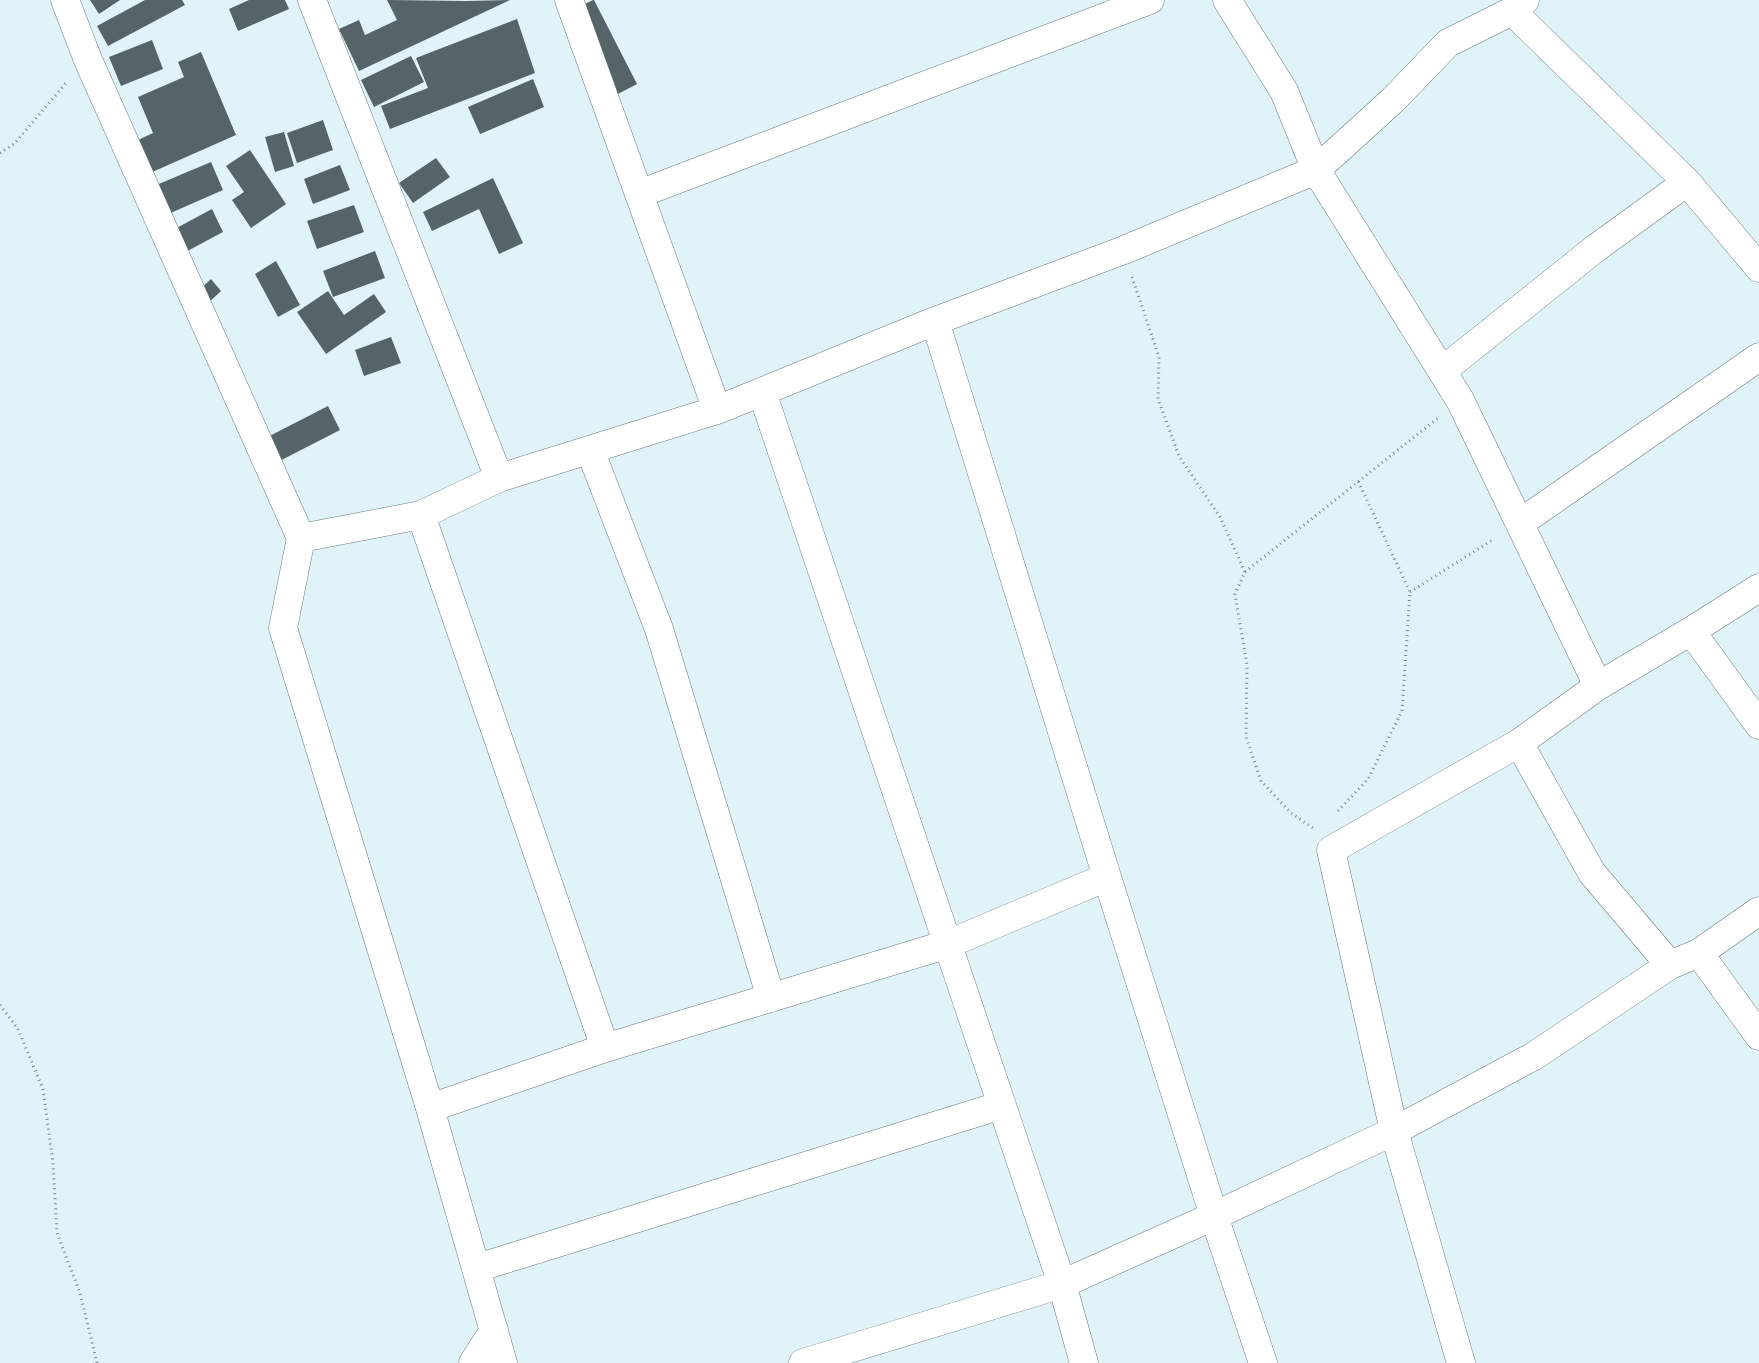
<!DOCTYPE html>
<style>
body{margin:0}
canvas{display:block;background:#e0f3f9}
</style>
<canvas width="1759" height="1363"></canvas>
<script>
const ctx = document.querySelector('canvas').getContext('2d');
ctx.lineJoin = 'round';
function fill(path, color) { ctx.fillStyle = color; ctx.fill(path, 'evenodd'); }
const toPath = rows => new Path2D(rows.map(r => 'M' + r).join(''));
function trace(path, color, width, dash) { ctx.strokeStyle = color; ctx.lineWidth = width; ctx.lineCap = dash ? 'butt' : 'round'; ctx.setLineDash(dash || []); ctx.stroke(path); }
fill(toPath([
 [90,0,120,0,99,14],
 [145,0,182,0,185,5,108,46,97,26],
 [249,0,285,0,289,9,238,31,229,9],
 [387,0,466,1,510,0,359,71,339,29,359,20,365,35,397,20],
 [593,0,594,0,637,84,614,96,571,11],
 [517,19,535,73,390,129,381,106,428,88,416,58],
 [152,40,163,69,121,86,109,57],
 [201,52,236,135,150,173,136,141,153,133,138,97,184,77,178,62],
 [411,56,424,82,374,107,361,80],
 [533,79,544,107,480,134,468,107],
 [323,120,333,150,297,163,287,133],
 [284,132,294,166,275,172,265,137],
 [250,150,286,204,251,228,232,200,244,192,226,166],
 [436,158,450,177,413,203,399,183],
 [211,162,223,190,166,215,154,186],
 [340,165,350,190,313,204,304,179],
 [493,178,523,243,499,254,479,209,432,231,423,212],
 [354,205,364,232,317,249,307,221],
 [212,209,223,232,180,255,169,232],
 [375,251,385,278,333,297,323,271],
 [276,261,300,305,278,317,255,274],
 [211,279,221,291,204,307,193,296],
 [328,291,344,315,374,294,386,312,326,354,297,312],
 [391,337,401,363,364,376,355,350],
 [328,406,340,430,264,469,252,445]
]), '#546469');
const minor = toPath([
 [65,0,88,60,301,538,283,628,430,1108,503,1363],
 [312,0,499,478],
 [569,0,717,410],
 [1227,0,1284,91,1316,170,1460,400,1598,686,1519,743,1592,873,1670,965,1699,953,1759,1036],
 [1512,11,1687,182,1759,268],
 [639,194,1150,0],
 [935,321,1107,877,1214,1216,1263,1363],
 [1442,371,1596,248,1687,182],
 [762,392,1062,1284,1084,1363],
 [590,450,659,629,771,998],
 [421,515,605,1048],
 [1520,523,1759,357],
 [301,538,421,515,499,478,717,410,935,321,1124,250,1316,170,1393,100,1448,43,1512,11,1525,0],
 [1759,588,1691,631,1759,725],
 [1598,686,1691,631],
 [1699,953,1759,911],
 [430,1108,605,1048,948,944,1107,877],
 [477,1268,1002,1105],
 [473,1363,494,1330],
 [803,1363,1062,1284,1214,1216,1394,1131,1534,1056,1670,965],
 [1461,1363,1394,1131,1331,850,1519,743]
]);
trace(minor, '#6b7c81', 29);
trace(toPath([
 [0,153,15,143,66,83],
 [1132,277,1159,357,1158,399,1179,456,1220,517,1245,572,1235,594,1247,665,1246,737,1261,781,1291,813,1313,828],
 [1245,572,1438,418],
 [1410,592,1494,539],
 [1338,811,1368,779,1402,711,1410,592,1358,481],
 [0,1005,18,1029,43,1089,53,1163,57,1233,80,1293,97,1363]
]), '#788589', 3, [1, 4]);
trace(minor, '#fff', 28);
</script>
